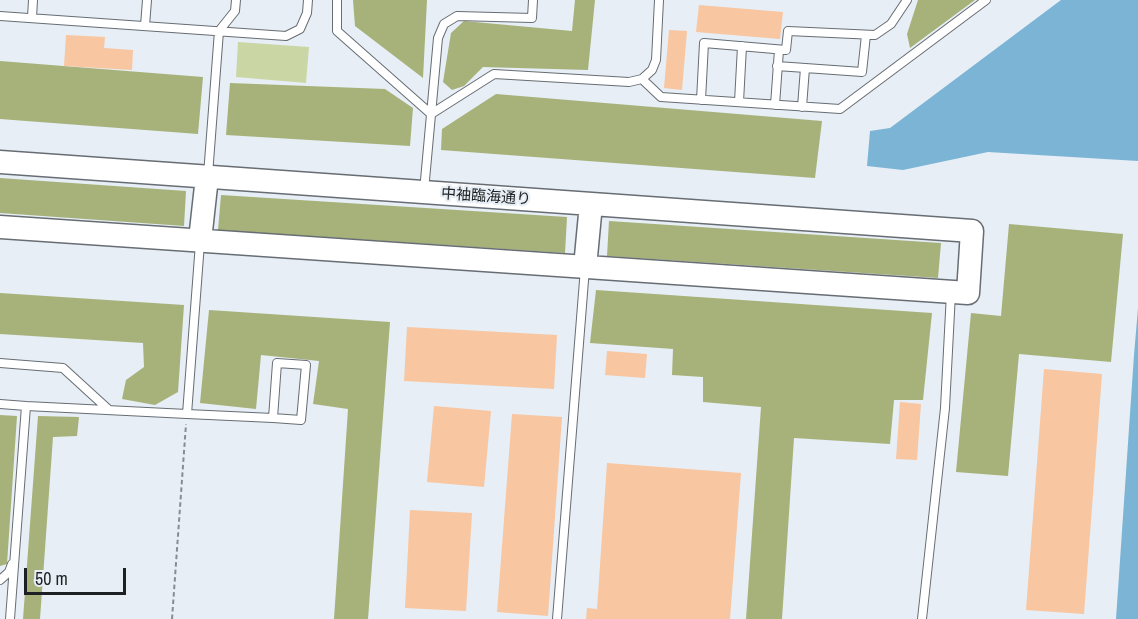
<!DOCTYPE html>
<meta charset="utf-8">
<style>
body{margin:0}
#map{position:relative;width:1138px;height:619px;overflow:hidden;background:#e7eef5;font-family:"Archivo Narrow",sans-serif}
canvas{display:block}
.scale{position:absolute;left:24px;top:568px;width:102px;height:27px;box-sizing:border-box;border:3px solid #1e2123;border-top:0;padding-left:8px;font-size:18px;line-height:21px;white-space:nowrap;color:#1e2123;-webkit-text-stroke:4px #e7eef5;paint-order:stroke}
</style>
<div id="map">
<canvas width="1138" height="619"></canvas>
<div class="scale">50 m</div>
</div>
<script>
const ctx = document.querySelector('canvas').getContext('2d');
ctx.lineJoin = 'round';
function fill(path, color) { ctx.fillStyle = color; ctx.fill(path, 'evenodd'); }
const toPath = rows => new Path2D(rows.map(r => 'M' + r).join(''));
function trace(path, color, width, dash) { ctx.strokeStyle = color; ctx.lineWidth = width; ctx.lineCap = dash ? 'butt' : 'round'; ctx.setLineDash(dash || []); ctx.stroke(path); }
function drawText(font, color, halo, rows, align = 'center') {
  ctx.font = font + ' "Archivo Narrow","Noto Sans JP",sans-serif'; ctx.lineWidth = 4.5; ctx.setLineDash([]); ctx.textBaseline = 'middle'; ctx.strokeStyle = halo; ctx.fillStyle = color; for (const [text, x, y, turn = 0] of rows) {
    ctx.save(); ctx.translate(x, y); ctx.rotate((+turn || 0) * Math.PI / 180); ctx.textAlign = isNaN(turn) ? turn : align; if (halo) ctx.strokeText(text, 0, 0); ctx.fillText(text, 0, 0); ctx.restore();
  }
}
fill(toPath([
 [238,42,309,47,306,83,236,77]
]), '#cbd6a5');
fill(toPath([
 [353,0,427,0,423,78,355,26],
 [575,0,595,0,588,70,483,67,464,86,452,90,443,82,451,33,464,21,572,31],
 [918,0,975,0,910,48,907,34],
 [0,61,203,77,198,134,0,119],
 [230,83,385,89,413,108,410,146,226,135],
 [496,94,822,121,815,178,441,150,442,129],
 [0,178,186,191,184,226,0,213],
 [221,195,567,217,565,253,218,230],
 [609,221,941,243,938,278,607,256],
 [1009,224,1123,234,1111,362,1019,354,1008,476,956,472,971,313,1001,316],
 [596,290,932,313,923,400,894,400,890,444,794,438,782,619,746,619,761,407,703,402,703,377,672,375,673,349,590,343],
 [0,293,184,305,178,392,155,405,122,399,126,380,144,367,143,343,0,334],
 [209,310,390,322,368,619,334,619,348,409,313,404,319,361,261,355,256,409,200,403],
 [0,415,17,416,7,564,0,566],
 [38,416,79,417,77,436,53,437,40,619,23,619]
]), '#a6b27a');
fill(toPath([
 [1061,0,1138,0,1138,161,988,152,903,170,867,166,870,131,890,128],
 [1138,308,1138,619,1116,619,1134,355]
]), '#7bb4d5');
fill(toPath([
 [699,5,783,12,780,39,696,32],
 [669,30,687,31,682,90,664,88],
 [66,35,105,37,104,48,133,50,132,70,64,66],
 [407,327,557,335,554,389,404,381],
 [607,351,647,354,645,378,605,375],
 [1044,369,1102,374,1084,614,1026,610],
 [900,402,921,404,917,460,896,459],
 [434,406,491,411,484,487,427,482],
 [512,414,562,417,548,616,497,612],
 [607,463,741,473,730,619,586,619,587,608,597,609],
 [410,510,472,513,466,611,405,608]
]), '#f8c6a0');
const lane = toPath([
 [337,0,337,31,431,114,494,74,629,82,642,79,652,70,656,60,659,0],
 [0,16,286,36,300,29,307,13,308,0],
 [32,18,33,0],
 [145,26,147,0],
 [777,66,862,72,866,35],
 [642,79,661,97,840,109,986,0],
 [701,100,704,43,786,50,788,31,875,35,891,24,907,0],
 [739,102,742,46],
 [775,105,779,50],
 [802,107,805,68],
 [208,175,219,31,235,11,236,0],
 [424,191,438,38,444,24,457,16,532,18,533,0],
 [0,363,63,368,109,410],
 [0,404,26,406,10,619],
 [26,406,187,414,200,243],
 [187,414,273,418,301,420,306,365,277,363,273,418],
 [0,580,9,572,12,564],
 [557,619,585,268],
 [922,619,945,408,951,293]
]);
const secondary = toPath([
 [0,162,972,231,968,293,0,227],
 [200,240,207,177],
 [585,267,591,204]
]);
trace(lane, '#676d73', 10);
trace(secondary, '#676d73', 25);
trace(toPath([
 [172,619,186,424]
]), '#878c91', 2, [4.5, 3]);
trace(lane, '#fff', 8);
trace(secondary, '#fff', 22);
drawText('15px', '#1e2123', '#e7eef5', [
 ["中袖臨海通り",486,197,4]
]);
</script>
